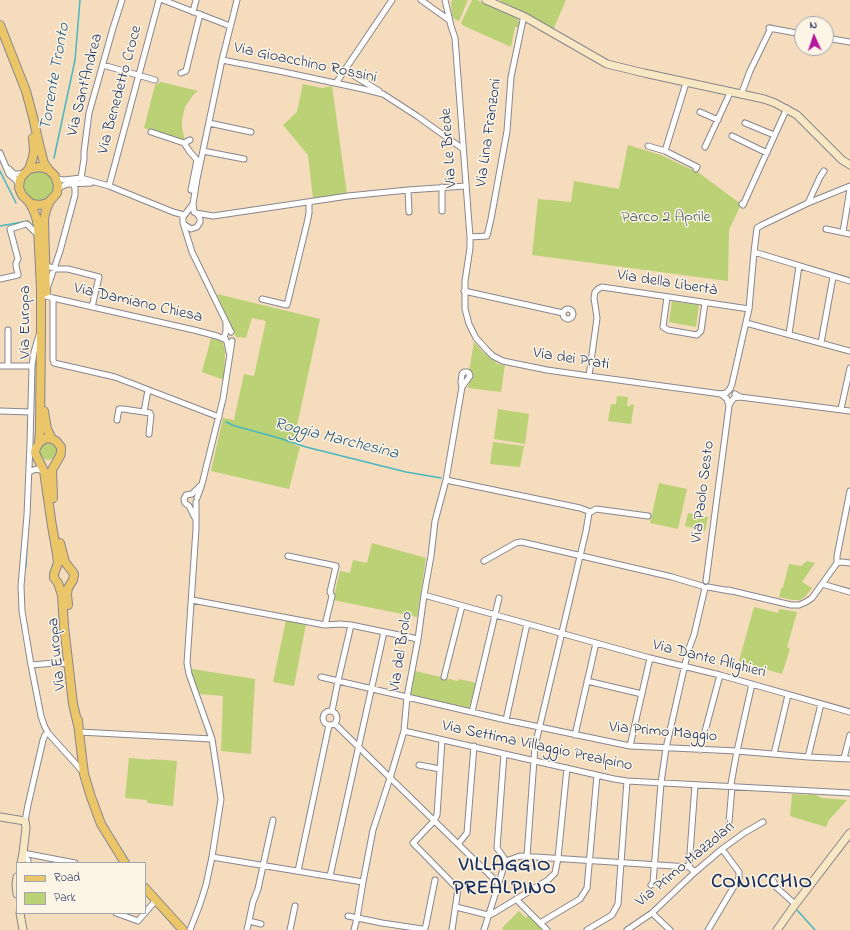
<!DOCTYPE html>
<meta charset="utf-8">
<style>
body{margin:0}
#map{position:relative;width:850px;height:930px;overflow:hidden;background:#f4dcbd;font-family:"Indie Flower",sans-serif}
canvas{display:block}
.legend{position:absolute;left:16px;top:862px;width:130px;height:52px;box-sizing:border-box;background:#fcf5e5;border:1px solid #a2a6af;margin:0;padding:5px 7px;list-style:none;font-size:12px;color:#1b2f5e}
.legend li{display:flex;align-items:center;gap:8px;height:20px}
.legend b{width:20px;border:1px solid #a2a6af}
.north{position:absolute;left:794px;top:16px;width:40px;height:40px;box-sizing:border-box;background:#fcf5e5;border:1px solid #a2a6af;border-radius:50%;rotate:357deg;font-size:11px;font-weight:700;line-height:16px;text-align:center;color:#1b2f5e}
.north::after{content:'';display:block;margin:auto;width:14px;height:18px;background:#b5179e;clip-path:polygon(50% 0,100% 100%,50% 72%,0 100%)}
</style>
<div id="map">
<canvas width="850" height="930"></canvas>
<ul class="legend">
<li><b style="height:5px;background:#ebc669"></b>Road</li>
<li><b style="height:11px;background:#bad175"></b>Park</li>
</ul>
<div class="north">N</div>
</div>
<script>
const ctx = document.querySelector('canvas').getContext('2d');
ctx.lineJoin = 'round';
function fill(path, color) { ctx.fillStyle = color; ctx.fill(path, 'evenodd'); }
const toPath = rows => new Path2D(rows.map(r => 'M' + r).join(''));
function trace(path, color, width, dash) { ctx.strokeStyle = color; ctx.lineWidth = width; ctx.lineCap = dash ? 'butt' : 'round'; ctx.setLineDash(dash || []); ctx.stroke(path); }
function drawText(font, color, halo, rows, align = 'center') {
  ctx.font = font + ' "Indie Flower",sans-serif'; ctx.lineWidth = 3; ctx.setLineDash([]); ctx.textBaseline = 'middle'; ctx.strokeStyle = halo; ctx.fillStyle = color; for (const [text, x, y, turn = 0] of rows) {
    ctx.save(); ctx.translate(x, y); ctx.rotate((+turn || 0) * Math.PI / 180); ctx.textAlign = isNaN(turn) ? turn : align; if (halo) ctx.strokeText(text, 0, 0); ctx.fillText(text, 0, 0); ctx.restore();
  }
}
fill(toPath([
 [452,0,468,0,459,21,454,19,452,16,451,4],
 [472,0,477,0,517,18,518,20,519,23,518,27,515,27,511,47,462,25,461,23],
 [501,0,566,0,553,30,500,2],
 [161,82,198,91,193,95,185,107,182,120,182,128,185,141,144,128,155,85],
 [303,84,322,88,332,86,347,194,313,199,308,155,283,125,297,112],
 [628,145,661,155,699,173,741,204,729,230,728,281,532,255,538,199,571,202,574,181,619,189],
 '24 186a15 15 0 1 1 30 0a15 15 0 1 1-30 0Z',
 [217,294,320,319,293,444,300,447,289,489,211,471,223,418,234,420,244,374,254,376,266,321,252,318,246,338,236,337],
 [672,301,699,305,696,327,669,322],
 [211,338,221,341,223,343,224,347,225,352,224,380,202,372],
 [474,342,484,353,498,364,505,365,501,392,468,388,469,382,473,378,472,372,469,371],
 [617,396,628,397,627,406,630,406,631,404,634,405,631,424,608,421,611,404,616,404],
 [498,409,529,414,525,444,494,439],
 '39 451a9 9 0 1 1 18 0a9 9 0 1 1-18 0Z',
 [493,442,524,446,520,467,490,464],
 [659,483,687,489,678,529,650,523],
 [688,513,708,517,705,531,685,526],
 [372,543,426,558,417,617,333,600,340,571,350,573,353,560,367,563],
 [807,561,815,563,802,582,812,588,805,597,800,600,793,600,779,597,781,589,783,587,789,564,801,566],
 [754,607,778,613,779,609,797,612,787,647,790,649,782,674,739,661],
 [286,620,306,624,294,686,273,682],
 [192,669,255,679,251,754,221,751,223,696,199,694,191,673,192,673],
 [415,671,458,681,459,679,476,683,469,708,411,695],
 [129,758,151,760,151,759,177,761,173,806,147,803,147,800,125,798],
 [792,794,807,795,809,794,816,795,822,798,847,800,829,820,826,827,790,816],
 [519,911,526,918,529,915,543,928,541,930,503,930,502,928]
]), '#bad175');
trace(toPath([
 [54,158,75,60,80,0],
 [0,171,16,203],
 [0,226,28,221],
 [226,422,235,426,279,438,306,447,406,472,441,478],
 [26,567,27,540],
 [797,910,815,930]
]), '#48b7bf', 1.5);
const street = toPath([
 [163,0,230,26],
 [421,0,449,20],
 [445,0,451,26,455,38,470,237,470,248,465,281,465,309,469,324,476,338,487,350,493,356,503,361,547,370,589,376,721,394,726,393,730,389,732,384,749,309,754,252,757,228,762,225,808,203,850,186],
 [193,12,196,0],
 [769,28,802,34],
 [826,38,850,42],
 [222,60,279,71,363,89,383,94,417,116,463,149],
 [103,65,155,80],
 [345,70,379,91],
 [181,73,186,71,200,14],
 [336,83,392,0],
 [741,95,750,71,771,28],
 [700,112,718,120],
 [209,123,251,132],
 [745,123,774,135],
 [151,132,184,143,190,152,197,160,191,190],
 [732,136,767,153],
 [184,143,190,140],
 [648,146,665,151,697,167,696,169],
 [705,147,730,93],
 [203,151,244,159],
 [665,151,686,83],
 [0,153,9,174,16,180,19,185],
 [9,169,14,174,19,174,24,173],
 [81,178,84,159,84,152,89,113,113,28,122,0],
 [57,179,64,180,81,178,109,186,173,212,184,215],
 [109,186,159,0],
 [442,187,442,211],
 [58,190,60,187,68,184,91,183],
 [408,190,409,212],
 [808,203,820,177,824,171],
 [193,204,183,217,183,223,192,252,231,332],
 [742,204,743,205,787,108],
 [194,212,193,204,197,179,222,60,237,0],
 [196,213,213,216,348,196,408,190,466,186],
 [185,225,191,229,197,227,200,222,200,219,199,216,196,213],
 [826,229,850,234],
 [843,232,850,189],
 [470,237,487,236,491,219,507,131,511,77,523,20,525,17],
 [754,252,850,281],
 [46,266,57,269,68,269,99,277,92,307],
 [0,279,18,275,18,274,16,266,16,263,18,259,10,229,26,224,28,225,35,232,39,235],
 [48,286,60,251,75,195,75,188,72,183],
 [464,291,563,313],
 [46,296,53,298,53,360,54,363,115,377,219,417],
 [667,297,663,327,668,330,697,335,701,331,705,303],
 [53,298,194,330,217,336,224,339],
 [262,299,287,305,307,223,309,213,309,202],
 '563 314a5 5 0 1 1 10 0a5 5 0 1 1-10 0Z',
 [226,322,226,332,224,337,227,342,229,352],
 [746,323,850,351],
 [789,334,799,266],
 [39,335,34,352,32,366,30,444,27,515,21,586,22,611,31,665,41,716,44,725,48,733,84,773],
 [821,343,833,277],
 [0,366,32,366],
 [8,366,8,330],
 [589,376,597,318,594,298,595,292,598,289,602,287,749,309],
 [148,390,144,412,150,413,151,415,149,434],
 [735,394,740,397,850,411],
 [729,406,731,402,734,398,740,397],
 [841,409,850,368],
 [0,411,31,412],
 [117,420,119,409,123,409,144,412],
 [29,472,36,469,44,471],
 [446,480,580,508,588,511,589,513,586,531,535,746,527,856],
 [197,498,202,484,223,399,232,341],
 [589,513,596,509,648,516],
 [196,520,189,506,185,503,184,499,186,495,192,494,200,486],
 [288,556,336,566,330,592,332,596,325,625],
 [484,561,516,543,521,542,526,543,672,577,702,586,705,588,708,587,730,591],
 [837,563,837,556,850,491],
 [837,563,842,562,850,563],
 [706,581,729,406,727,399,721,394],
 [822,584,850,592],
 [728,590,791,605,799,605,806,602,812,598,837,563],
 [424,595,650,658,720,675,850,712],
 [192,600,325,625,340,624,351,625,418,639],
 [31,665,55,663,68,664],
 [321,677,506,720,630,746,737,751,808,757,850,759],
 [444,677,462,606],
 [587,681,642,694],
 [332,711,338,681,351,625],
 '323 718a7 7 0 1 1 14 0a7 7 0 1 1-14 0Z',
 [472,712,499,598],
 [506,720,527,624],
 [335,724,498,883],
 [404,731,614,779,627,781,850,793],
 [79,732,212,739],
 [575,735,596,643],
 [442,740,437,815,434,821,413,843,458,889,452,930],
 [630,746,650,658],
 [700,750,720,675],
 [504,754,497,848,506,861],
 [774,754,788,695],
 [808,757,821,704],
 [844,758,850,735],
 [419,765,440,769],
 [25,821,28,805,43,740,45,735,48,733],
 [729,822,732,787,731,784,737,751,752,684],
 [458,844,467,833,474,746],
 [23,853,75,863],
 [22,857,25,857,28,860,28,863],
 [212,857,363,882],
 [689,867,695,785],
 [298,871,329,725],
 [330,876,384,632],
 [772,878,776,887,795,904],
 [651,885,653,883,661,783,666,748,688,651,694,635,705,588],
 [516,899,547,930],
 [456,907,488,915],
 [116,913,138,921,156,900],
 [652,913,670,930],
 [488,915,492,914,548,880,555,873,558,858,567,768],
 [348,916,382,923,422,929,425,928,426,925,435,880],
 [249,921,261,924],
 [540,923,580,899,587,888,597,775],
 [190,930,200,904,206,885,212,857,221,799,212,739,189,674,187,663,196,529,196,502],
 [247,930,253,902,258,889,273,820],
 [290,930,295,906],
 [354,930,357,918,363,882,373,830,390,778,404,731,407,697,418,639,424,595,431,556,435,521,446,480,462,387,461,382,462,374,464,372,467,372,469,373,470,376,462,387],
 [484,930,505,863,506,861,520,856,689,867,695,872],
 [587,930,612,915,618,904,627,781],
 [627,930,652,913,695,872,722,849,744,833,763,822],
 [708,930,739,878,739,872,722,849]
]);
const secondary = toPath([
 [486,0,525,17,607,64,644,73,764,99,775,103,797,115,842,160,850,165],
 [0,817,25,821,26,828,23,853,21,863],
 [17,877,16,884,17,894],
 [20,913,23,930],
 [777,930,794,906,850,833]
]);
const primary = toPath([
 [0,25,26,91,33,117,39,144,44,163,48,169,55,176,58,185,57,193,50,201,47,203,40,205,32,204,29,202],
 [29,169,33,157,34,150,33,138],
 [48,169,39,167,29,169,22,176,20,180,19,188,22,195,29,202,33,209,36,217,38,226,41,290,41,327,40,430,39,443,36,448,35,453,44,471,46,485,52,526,57,554,58,563,54,574,54,578,58,583,62,595,64,626,73,704,78,725],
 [46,292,44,219,46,210,50,201],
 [44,411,47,429,52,439],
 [39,443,44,439,50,438,56,441,61,447,61,452,60,456,52,470,53,498],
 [60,543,65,562,72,571,74,574,73,580,68,588,67,594,68,605],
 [78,720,79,732,84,774,91,797,101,824,125,863],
 [145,888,183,930]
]);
trace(street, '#88868e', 7);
trace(secondary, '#88868e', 9);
trace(primary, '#88868e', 10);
trace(street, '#fff', 5);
trace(secondary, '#f7e8c3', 7);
trace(primary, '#ebc669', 8);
drawText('16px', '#1b2f5e', '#fcf5e5', [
 ["Via Gioacchino Rossini",305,64,12],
 ["Via Sant'Andrea",86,85,-76],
 ["Via Benedetto Croce",121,90,-75],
 ["Via Lina Franzoni",490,133,-82],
 ["Via Le Brede",450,148,-94],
 ["Via della Libertà",667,284,9],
 ["Via Damiano Chiesa",138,304,13],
 ["Via Europa",26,322,-90],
 ["Via dei Prati",571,360,9],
 ["Via Paolo Sesto",704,492,-83],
 ["Via del Brolo",402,652,-81],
 ["Via Europa",58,654,-96],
 ["Via Dante Alighieri",709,660,14],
 ["Via Primo Maggio",663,733,5],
 ["Via Settima Villaggio Prealpino",537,747,12],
 ["Via Primo Mazzolari",686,865,-40]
]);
drawText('16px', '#435864', '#fcf5e5', [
 ["Parco 2 Aprile",666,218]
]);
drawText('italic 17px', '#28587b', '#fcf5e5', [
 ["Torrente Tronto",56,77,-80],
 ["Roggia Marchesina",336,440,14]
]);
ctx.letterSpacing = '1px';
drawText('bold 20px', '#1b2f5e', '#fcf5e5', [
 ["VILLAGGIO",505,867],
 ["PREALPINO",505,890],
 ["CONICCHIO",762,884]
]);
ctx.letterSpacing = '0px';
</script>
